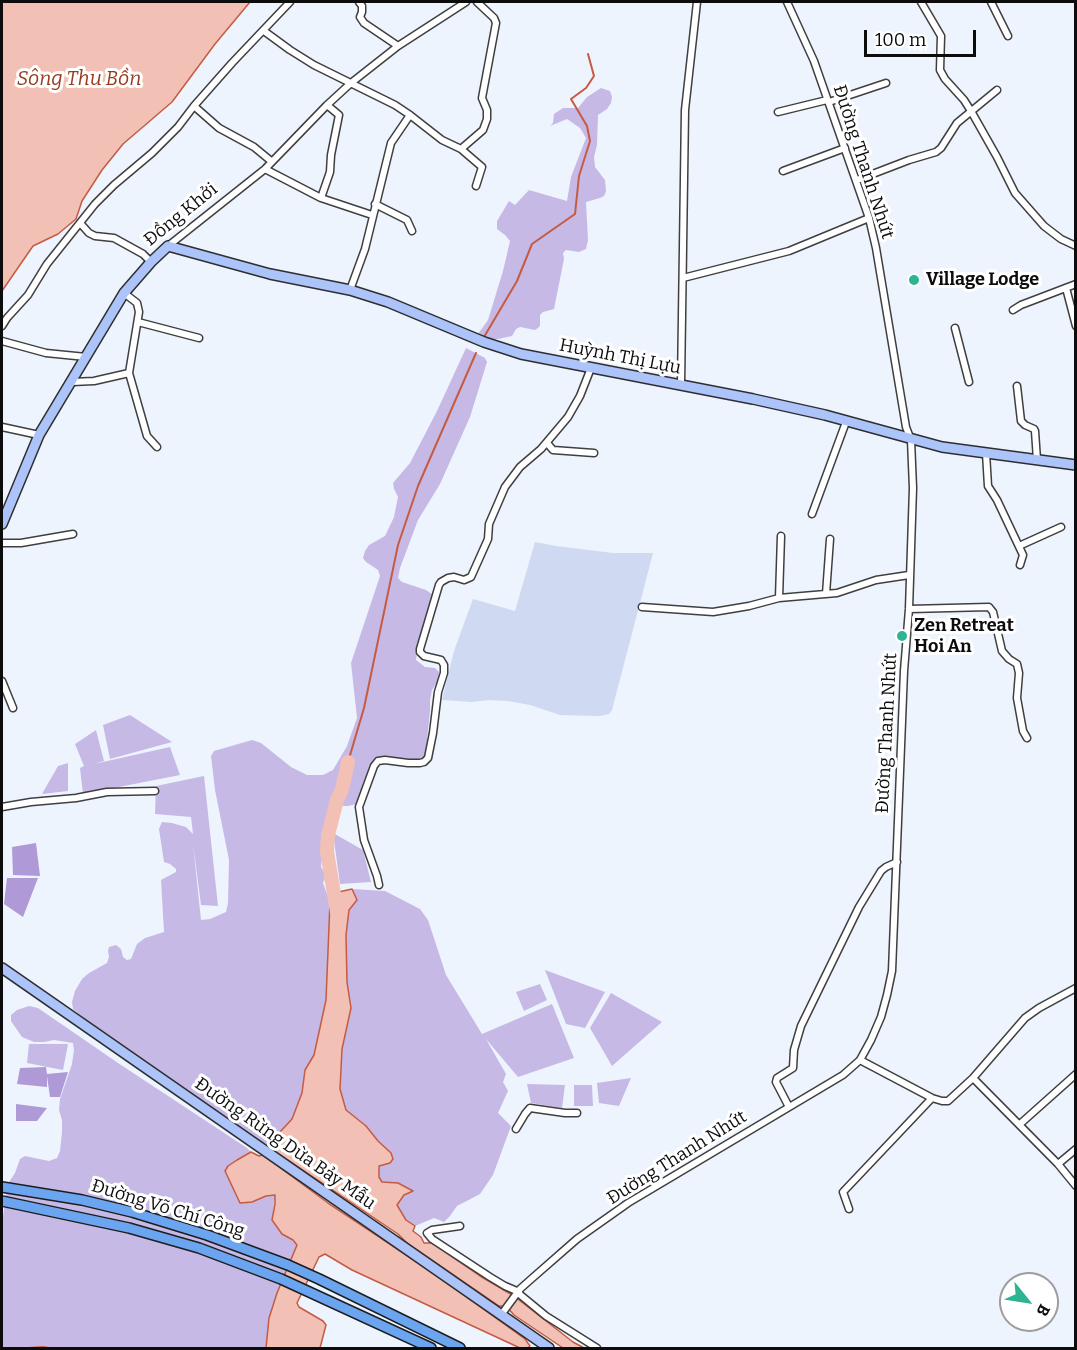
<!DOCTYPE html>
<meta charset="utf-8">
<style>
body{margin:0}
#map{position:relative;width:1077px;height:1350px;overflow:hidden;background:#edf4fe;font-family:Bitter,serif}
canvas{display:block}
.frame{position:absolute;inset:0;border:3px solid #0c0c0c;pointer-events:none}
.north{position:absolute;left:999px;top:1272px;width:60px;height:60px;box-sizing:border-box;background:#fff;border:2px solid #9e9e9e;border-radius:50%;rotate:120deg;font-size:16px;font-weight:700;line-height:24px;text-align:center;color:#0c0c0c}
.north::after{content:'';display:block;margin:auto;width:21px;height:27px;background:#2db493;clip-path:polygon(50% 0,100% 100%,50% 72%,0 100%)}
.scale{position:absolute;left:864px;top:30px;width:112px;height:27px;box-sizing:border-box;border:3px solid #0c0c0c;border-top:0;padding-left:8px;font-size:18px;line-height:21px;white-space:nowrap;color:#0c0c0c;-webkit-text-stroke:4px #fff;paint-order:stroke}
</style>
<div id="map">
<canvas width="1077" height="1350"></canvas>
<div class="frame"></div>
<div class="north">B</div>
<div class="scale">100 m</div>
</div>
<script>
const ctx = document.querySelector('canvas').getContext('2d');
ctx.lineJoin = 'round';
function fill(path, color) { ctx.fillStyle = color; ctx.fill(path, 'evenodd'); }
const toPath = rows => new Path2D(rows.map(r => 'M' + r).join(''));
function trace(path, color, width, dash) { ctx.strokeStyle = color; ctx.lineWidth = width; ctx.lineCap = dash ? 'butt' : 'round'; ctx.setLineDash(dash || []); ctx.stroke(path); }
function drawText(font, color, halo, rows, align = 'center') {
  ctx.font = font + ' Bitter,serif'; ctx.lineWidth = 6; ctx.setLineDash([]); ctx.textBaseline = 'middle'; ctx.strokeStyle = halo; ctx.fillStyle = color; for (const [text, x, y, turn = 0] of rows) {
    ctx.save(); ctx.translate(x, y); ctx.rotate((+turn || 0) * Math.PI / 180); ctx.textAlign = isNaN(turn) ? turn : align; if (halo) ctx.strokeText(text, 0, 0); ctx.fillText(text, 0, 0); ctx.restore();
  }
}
fill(toPath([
 [535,542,556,546,613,553,653,553,612,710,609,714,600,716,560,715,530,705,508,701,489,700,471,702,442,700,454,651,473,599,515,611]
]), '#cfd9f2');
fill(toPath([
 [601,88,610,91,612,97,611,103,607,109,598,115,597,145,594,157,595,167,605,180,606,191,604,196,600,198,586,202,588,240,586,249,579,252,566,250,563,253,564,259,554,309,543,312,540,315,540,326,538,328,535,330,520,327,516,329,512,336,498,339,491,339,478,334,488,320,503,271,510,241,505,235,497,229,497,221,509,201,515,205,529,190,567,201,571,177,586,138,580,128,567,119,550,126,553,123,554,114,563,108,578,108,587,97],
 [466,348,485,358,487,362,470,417,440,484,418,520,400,568,398,578,402,582,426,590,433,595,432,605,417,653,416,660,425,667,435,668,439,672,440,678,432,690,430,700,430,711,425,760,420,766,413,766,379,761,361,803,348,806,332,806,324,830,321,867,326,876,323,883,330,902,326,1000,314,1055,305,1070,302,1093,292,1119,267,1146,84,1018,73,1009,72,1002,75,991,82,979,89,973,107,963,109,957,108,951,109,947,116,945,121,949,123,957,127,960,131,959,137,944,145,938,164,932,161,880,176,872,176,869,170,864,164,862,159,829,162,822,172,823,186,827,193,834,191,817,155,814,156,786,204,776,218,906,201,905,193,844,201,920,210,919,226,912,228,903,229,860,215,790,211,756,214,751,252,740,261,743,291,767,307,775,323,775,333,770,347,746,357,718,351,663,380,576,378,570,366,562,363,558,365,551,369,545,385,536,394,517,398,497,394,489,393,483,410,463,437,411],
 [130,715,172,742,110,759,103,725],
 [96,730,104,761,94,764,170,747,180,775,83,794,80,768,84,766,75,744],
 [68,763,68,791,42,794,58,766],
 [333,833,363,850,371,882,340,884],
 [352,889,385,891,420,909,428,920,446,975,482,1034,552,1004,574,1058,518,1077,486,1039,506,1074,503,1082,508,1091,498,1113,511,1126,493,1175,480,1194,457,1206,450,1216,444,1222,434,1218,415,1226,406,1220,397,1205,404,1195,412,1191,398,1183,382,1182,379,1177,379,1166,393,1159,391,1153,378,1141,366,1126,346,1110,340,1089,342,1049,351,1008,347,982,346,935,349,910,357,900],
 [545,970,605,992,585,1028,566,1024],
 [540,984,547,1000,524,1011,516,992],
 [611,993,662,1022,612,1066,590,1028],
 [29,1006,38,1008,118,1063,247,1148,251,1152,228,1166,225,1171,252,1202,266,1196,275,1195,272,1221,282,1234,293,1240,297,1245,277,1293,269,1318,266,1348,2,1348,2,1225,7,1185,15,1173,20,1159,25,1156,49,1161,57,1158,60,1151,62,1132,62,1120,59,1110,60,1099,72,1064,74,1050,73,1043,54,1040,44,1042,34,1042,22,1037,11,1021,11,1015,17,1010],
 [29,1044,68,1044,63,1070,27,1063],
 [631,1078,619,1106,599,1103,597,1083],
 [527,1084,565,1085,562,1108,531,1103],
 [574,1085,592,1085,593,1106,574,1106]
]), '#c6b9e6');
fill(toPath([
 [36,843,40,876,13,875,12,847],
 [7,878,38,878,23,917,4,904],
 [46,1067,47,1074,68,1072,60,1097,50,1097,47,1076,47,1087,17,1084,20,1068],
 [16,1104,47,1108,37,1121,16,1121]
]), '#af99d6');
const water = toPath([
 [2,2,250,2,215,44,172,102,123,144,102,170,82,201,76,219,58,234,33,246,2,291,2,2],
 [352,889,357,900,349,910,346,935,347,982,351,1008,342,1049,340,1089,346,1110,366,1126,378,1141,391,1153,393,1159,390,1163,379,1166,379,1177,382,1182,398,1183,413,1191,404,1195,397,1205,406,1220,415,1226,413,1231,421,1237,424,1243,432,1243,480,1276,514,1296,573,1342,584,1348,563,1348,514,1315,506,1306,499,1306,407,1243,398,1234,267,1146,292,1119,302,1093,305,1070,314,1055,326,1000,330,902,334,893,352,889],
 [251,1152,259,1156,263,1155,328,1203,429,1270,525,1339,530,1346,527,1348,520,1348,352,1270,325,1254,319,1257,297,1303,299,1307,323,1321,326,1325,320,1348,266,1348,269,1318,277,1293,297,1245,293,1240,282,1234,272,1220,275,1204,275,1195,266,1196,252,1202,240,1203,225,1171,228,1166,237,1160,251,1152]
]);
fill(water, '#f2c0b5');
trace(water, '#c55b40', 1.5);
trace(toPath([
 [484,337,517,281,532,244,575,214,579,176,590,141,587,126,571,99,586,88,594,76,588,54],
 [348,762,364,708,398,545,418,486,476,353],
 [28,1348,43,1347,49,1348]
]), '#c55b40', 2);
trace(toPath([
 [337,912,327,852,328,835,337,800,342,789,348,762]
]), '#f2c0b5', 14);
const street = toPath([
 [359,2,362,6,362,12,360,17,364,23,398,46],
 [921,2,941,36,940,70,945,79,964,100,971,111,997,157,1015,193,1044,226,1061,239,1076,246],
 [991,2,1008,36],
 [264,31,290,50,314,65,395,105,410,115,442,140,461,149,482,167,476,186],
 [829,102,886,83],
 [194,106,219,128,254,147,271,161],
 [778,112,827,100],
 [461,149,483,130,487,119,487,110,482,98,496,23,494,18,477,2],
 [265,169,321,198,372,215],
 [783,171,845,148],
 [857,180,909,160,936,152,941,148,957,123,997,90],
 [321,198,330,172,331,155,339,115,327,105],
 [375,204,407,220,412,231],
 [80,223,89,233,95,236,114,238,143,254,151,262],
 [168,246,265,169,327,105,351,83,398,46,466,2],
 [683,278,789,251,869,218],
 [1066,288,1076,326],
 [350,290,365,249,391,143,410,115],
 [124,293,137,303,139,312,129,373,147,436,157,447],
 [1013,310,1021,305,1076,284],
 [138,322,199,338],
 [2,326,7,318,28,295,47,264,95,204,114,185,152,153,178,127,194,106,232,63,290,2],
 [955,328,969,382],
 [2,341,46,353,86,357],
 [72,382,94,381,129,373],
 [681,385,685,110,697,2],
 [1017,386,1021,421,1025,425,1034,429,1035,431,1037,460],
 [2,427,39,435],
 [547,443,553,450,594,453],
 [986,453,988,486,997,500,1023,555,1020,565],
 [812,514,846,422],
 [2,543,21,543,73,534],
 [1019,546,1061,527],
 [826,594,830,539],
 [779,598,781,536],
 [642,607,713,612,749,606,779,598,837,593,876,580,909,575],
 [909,609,989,607,993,612,1002,651,1009,659,1017,664,1019,673,1017,698,1023,731,1027,738],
 [2,681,13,708],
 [2,807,31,802,76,798,107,792,155,791],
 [379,885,377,876,364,840,359,807,374,766,378,761,385,760,408,763,420,763,424,762,428,758,433,733,438,692,444,673,444,665,441,660,424,656,420,652,420,649,439,585,441,582,448,578,454,577,464,580,471,577,488,539,489,524,505,487,520,467,541,449,568,417,580,396,591,368],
 [860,1060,932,1098,942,1101,948,1101,973,1078,1025,1018,1039,1008,1076,988],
 [973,1078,1058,1164,1076,1186],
 [789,1107,776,1082,777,1078,793,1068,794,1050,801,1026,859,907,881,871,886,867,897,862],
 [1020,1124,1076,1074],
 [516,1129,525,1114,530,1108,565,1113,577,1113],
 [1058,1164,1076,1149],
 [849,1209,843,1192,932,1098],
 [460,1226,432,1230,427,1233,432,1239,490,1277,505,1286,519,1292],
 [518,1293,546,1316,597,1348],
 [501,1315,520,1289,529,1281,577,1239,628,1203,843,1075,860,1060,871,1040,881,1017,887,995,892,971,904,671,909,609,913,488,911,440,906,427,876,248,869,218,814,61,787,2]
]);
const secondary = toPath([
 [2,524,39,435,124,293,151,262,168,246,270,274,350,290,388,302,484,342,521,354,753,399,825,415,942,447,1076,465],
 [2,968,549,1348]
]);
const primary = toPath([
 [2,1187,82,1200,132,1212,207,1235,288,1265,319,1279,460,1348],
 [2,1201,129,1228,199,1248,281,1279,431,1348]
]);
trace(street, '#3f3f3f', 9);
trace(secondary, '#2e2e2e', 12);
trace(primary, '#1d1d1d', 12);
trace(street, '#fff', 6);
trace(secondary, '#acc4fa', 9);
trace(primary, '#6ba5f0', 9);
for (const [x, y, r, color] of [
 [914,280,6,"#2db493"],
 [902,636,6,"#2db493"]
]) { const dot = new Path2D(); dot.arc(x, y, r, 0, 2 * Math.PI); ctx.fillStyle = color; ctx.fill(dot); trace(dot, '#fff', 2); }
drawText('18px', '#0c0c0c', '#fff', [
 ["Đường Thanh Nhứt",863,162,72],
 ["Đồng Khởi",181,215,-39],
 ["Huỳnh Thị Lựu",620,357,11],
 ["Đường Thanh Nhứt",887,733,-87],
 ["Đường Rừng Dừa Bảy Mẫu",285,1144,35],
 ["Đường Thanh Nhứt",677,1158,-32],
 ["Đường Võ Chí Công",168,1209,17]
]);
drawText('bold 18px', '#0c0c0c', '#fff', [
 ["Village Lodge",926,280],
 ["Zen Retreat",914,626],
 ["Hoi An",914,647]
], 'left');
drawText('italic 20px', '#963b1e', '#fff', [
 ["Sông Thu Bồn",79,79]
]);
</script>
